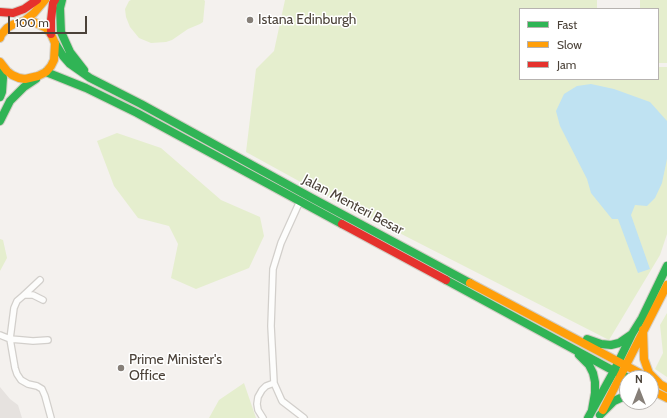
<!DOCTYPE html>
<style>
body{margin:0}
#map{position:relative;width:667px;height:418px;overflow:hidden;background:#f4f1ee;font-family:Cabin,sans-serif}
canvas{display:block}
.legend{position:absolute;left:519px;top:8px;width:140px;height:72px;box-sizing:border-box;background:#fff;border:1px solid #b7b3b0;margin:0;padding:5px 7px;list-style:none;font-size:12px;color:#4b4239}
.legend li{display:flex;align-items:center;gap:8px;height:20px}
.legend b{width:20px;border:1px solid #b7b3b0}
.north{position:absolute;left:619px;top:370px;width:40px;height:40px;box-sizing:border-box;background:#fff;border:1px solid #b7b3b0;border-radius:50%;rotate:0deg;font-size:11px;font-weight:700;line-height:16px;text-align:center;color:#4b4239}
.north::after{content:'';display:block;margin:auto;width:14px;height:18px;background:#867f78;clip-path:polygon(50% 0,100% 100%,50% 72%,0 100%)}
.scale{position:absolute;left:8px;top:16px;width:79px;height:18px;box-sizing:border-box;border:2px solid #4b4239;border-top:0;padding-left:5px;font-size:12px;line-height:14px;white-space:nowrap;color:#4b4239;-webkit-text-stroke:3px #fff;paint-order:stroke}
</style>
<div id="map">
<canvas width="667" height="418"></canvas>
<ul class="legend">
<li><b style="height:5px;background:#30b455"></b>Fast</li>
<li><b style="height:5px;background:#ff9f0a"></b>Slow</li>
<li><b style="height:5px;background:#e5322d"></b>Jam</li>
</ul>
<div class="north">N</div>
<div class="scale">100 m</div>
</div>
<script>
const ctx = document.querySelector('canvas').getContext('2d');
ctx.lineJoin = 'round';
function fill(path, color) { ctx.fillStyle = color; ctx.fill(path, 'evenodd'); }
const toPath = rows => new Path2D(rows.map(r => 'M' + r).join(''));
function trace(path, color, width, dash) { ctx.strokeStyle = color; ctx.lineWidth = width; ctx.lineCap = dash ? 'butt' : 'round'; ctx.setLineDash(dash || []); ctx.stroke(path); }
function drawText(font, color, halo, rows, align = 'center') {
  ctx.font = font + ' Cabin,sans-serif'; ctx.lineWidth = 3; ctx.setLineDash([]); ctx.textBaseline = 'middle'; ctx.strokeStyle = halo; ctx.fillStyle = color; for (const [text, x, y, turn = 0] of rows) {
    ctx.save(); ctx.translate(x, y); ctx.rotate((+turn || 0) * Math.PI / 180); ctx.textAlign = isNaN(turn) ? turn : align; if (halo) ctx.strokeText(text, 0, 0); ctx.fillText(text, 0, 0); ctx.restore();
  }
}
fill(toPath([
 [131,0,204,0,205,1,203,22,200,24,188,29,172,40,166,42,151,43,139,38,130,27,126,17,125,9,129,1],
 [285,0,597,0,597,9,520,9,520,79,658,79,658,67,667,67,667,234,660,255,609,340,317,191,246,152,256,69,274,51],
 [640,0,667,0,667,63,658,63,658,9,640,9],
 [117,133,161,148,221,200,260,217,264,236,249,268,196,289,171,278,178,244,169,226,138,218,114,186,97,141],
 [0,239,3,240,7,258,0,271],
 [667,313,667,377,655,369,663,353,660,325],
 [244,383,256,418,209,418,219,400]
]), '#e5eece');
fill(toPath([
 [0,387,10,399,18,405,22,418,0,418]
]), '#e6e2df');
fill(toPath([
 [591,84,614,89,650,102,667,121,667,159,662,183,655,198,647,206,635,205,631,215,650,269,638,273,618,219,612,219,591,193,587,179,560,126,556,111,564,94,577,86]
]), '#bfe2f2');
const street = toPath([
 [300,201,281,243,273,269,271,326,274,383,282,401,304,418],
 [40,280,24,295,17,301,14,308,10,339,15,368,17,374,21,380,28,384,37,386,42,389,45,396,51,418],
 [24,295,33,295,43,300],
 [0,335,10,339,22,340,33,341,48,340],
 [263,418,258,410,257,404,258,397,262,390,266,386,274,383]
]);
const fast = toPath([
 [62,0,60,8,61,32,70,52,84,70],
 [55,43,63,56,70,64,90,78,141,104,310,197,470,283],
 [46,72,86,88,137,113,342,224],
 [0,97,2,92,3,78,1,65],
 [0,121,10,101,24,87,36,79],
 [446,280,614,371,629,378],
 [587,339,601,344,611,345,619,343,632,334],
 [579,355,589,365,593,373,595,382,595,393,592,410],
 [600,415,614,401,627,395],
 [588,418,614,371,632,334,642,318,667,266]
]);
const slow = toPath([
 [24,21,34,13,45,0],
 [0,38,1,35,7,28,14,24,24,21,32,21,46,28,51,34,55,43,54,60,51,66,46,72,38,76,25,79,19,78,12,75,7,71,0,62],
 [470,283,649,378],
 [643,330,644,359,649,373,659,383],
 [654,381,667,388],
 [651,390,667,398],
 [603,410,667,285]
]);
const jam = toPath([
 [0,12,13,13,24,9,37,0],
 [51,34,51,20,53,3,55,0],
 [342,224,446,280]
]);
trace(street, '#d2cfcb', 8);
trace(fast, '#d3cec5', 10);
trace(slow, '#d3cec5', 10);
trace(jam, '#d3cec5', 10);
trace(street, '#fdfdfc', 5.5);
trace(fast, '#30b455', 8);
trace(slow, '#ff9f0a', 8);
trace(jam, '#e5322d', 8);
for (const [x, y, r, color] of [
 [250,20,4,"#867f78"],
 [121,368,4,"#867f78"]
]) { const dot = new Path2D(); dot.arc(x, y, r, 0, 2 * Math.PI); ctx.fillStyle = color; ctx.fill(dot); trace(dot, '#fff', 1.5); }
drawText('14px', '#4b4239', '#fff', [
 ["Istana Edinburgh",258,20],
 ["Prime Minister's",129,360],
 ["Office",129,376]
], 'left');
drawText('14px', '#4b4239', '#fff', [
 ["Jalan Menteri Besar",353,205,28]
]);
</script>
